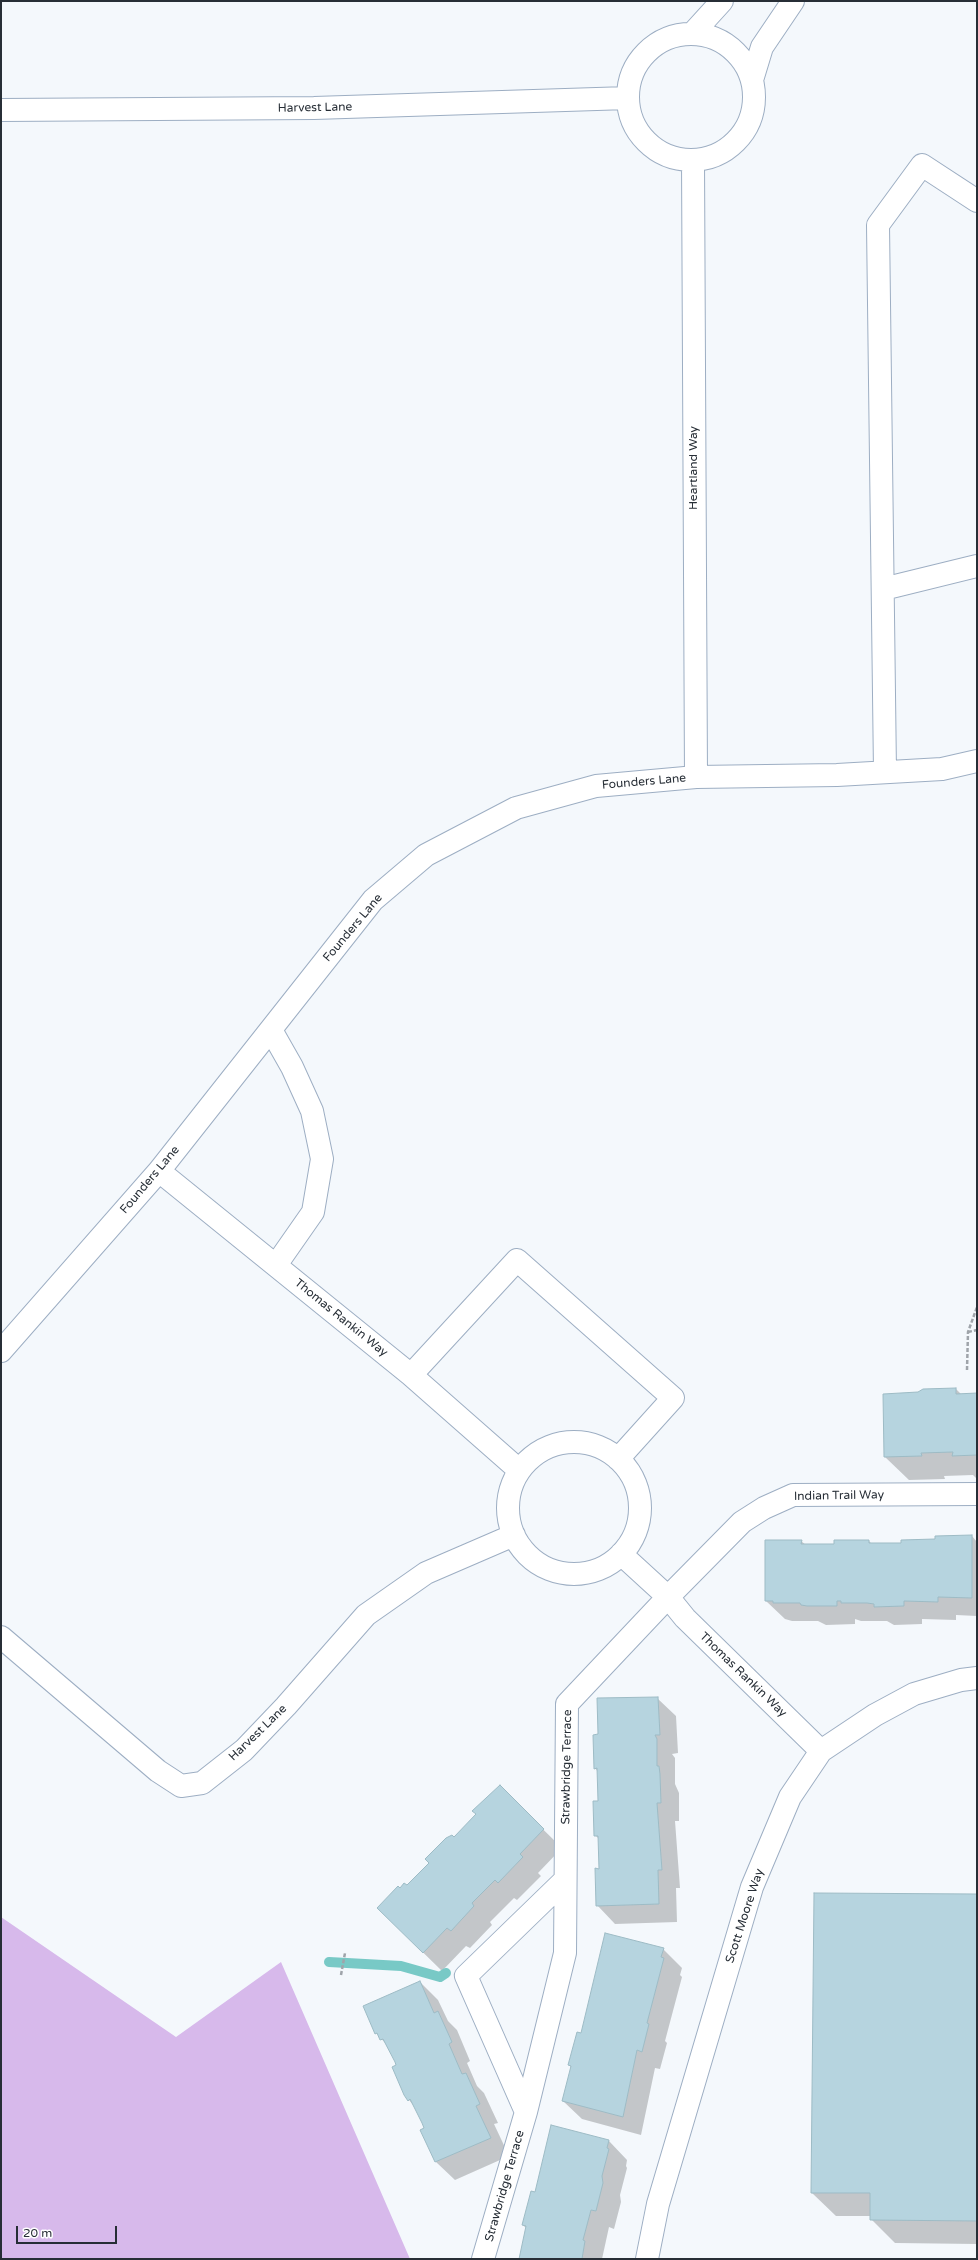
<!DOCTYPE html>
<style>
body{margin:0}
#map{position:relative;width:978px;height:2260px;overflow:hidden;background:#f4f8fc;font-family:"Varela Round",sans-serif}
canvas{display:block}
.frame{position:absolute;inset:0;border:2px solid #272e36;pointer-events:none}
.scale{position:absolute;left:16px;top:2226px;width:101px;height:18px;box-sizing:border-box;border:2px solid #272e36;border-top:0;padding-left:5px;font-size:12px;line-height:14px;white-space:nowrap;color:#272e36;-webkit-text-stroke:3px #fff;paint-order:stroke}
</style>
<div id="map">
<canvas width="978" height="2260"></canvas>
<div class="frame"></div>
<div class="scale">20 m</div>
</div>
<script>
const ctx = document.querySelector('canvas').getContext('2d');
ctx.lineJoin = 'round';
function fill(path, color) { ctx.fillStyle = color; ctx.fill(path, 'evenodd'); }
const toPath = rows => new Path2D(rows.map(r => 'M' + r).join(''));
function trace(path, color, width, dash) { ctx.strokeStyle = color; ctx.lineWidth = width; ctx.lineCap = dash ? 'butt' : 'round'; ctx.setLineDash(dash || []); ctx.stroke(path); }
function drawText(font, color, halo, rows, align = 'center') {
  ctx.font = font + ' "Varela Round",sans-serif'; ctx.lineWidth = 3; ctx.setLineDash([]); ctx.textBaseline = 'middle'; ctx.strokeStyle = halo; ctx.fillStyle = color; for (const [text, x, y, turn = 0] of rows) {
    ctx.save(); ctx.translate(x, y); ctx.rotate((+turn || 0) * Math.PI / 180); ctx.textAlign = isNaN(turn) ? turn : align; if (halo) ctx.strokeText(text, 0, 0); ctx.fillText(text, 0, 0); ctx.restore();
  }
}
fill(toPath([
 [1,1917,176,2037,281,1962,410,2259,1,2259]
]), '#d7b9eb');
fill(toPath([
 [956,1389,962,1395,977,1394,977,1479,973,1475,944,1476,945,1479,909,1480,885,1457,919,1393,923,1390],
 [972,1536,977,1542,977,1616,956,1615,956,1620,922,1619,922,1624,894,1625,887,1621,861,1621,855,1619,855,1624,826,1625,818,1621,792,1621,785,1619,766,1601,801,1541,806,1545,835,1545,869,1541,872,1544,902,1544],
 [657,1698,676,1716,678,1753,672,1754,675,1758,675,1784,679,1793,679,1821,675,1821,680,1888,676,1888,677,1922,615,1924,597,1905,600,1870,599,1839,595,1835,599,1802,598,1772,595,1768,599,1735],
 [500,1787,562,1848,538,1873,541,1876,517,1900,514,1898,490,1922,492,1925,470,1948,466,1946,442,1971,396,1926,400,1889,407,1887,477,1815],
 [977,1895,977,2244,895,2243,871,2219,871,2216,836,2216,812,2193],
 [663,1949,682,1968,680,1975,682,1977,665,2041,667,2043,660,2069,655,2068,641,2135,582,2119,563,2101,572,2068,569,2065,582,2034],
 [420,1982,438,2000,448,2021,457,2030,470,2061,467,2063,477,2086,484,2093,498,2123,494,2124,509,2156,455,2180,436,2162,421,2130,426,2128,414,2106,409,2100,398,2066,388,2046,376,2033],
 [551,2126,609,2141,627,2160,626,2166,627,2168,620,2195,621,2202,614,2229,609,2227,602,2259,520,2259,526,2228,523,2225,536,2193]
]), '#0003');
trace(toPath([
 [329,1962,401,1966,440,1977,446,1973]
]), '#78c9c6', 10);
const building = toPath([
 [956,1388,956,1394,977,1393,977,1455,952,1456,953,1452,921,1453,922,1456,884,1457,883,1394,918,1392,923,1389,956,1388],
 [972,1535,972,1598,938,1597,938,1602,904,1601,904,1606,874,1607,874,1604,867,1603,841,1603,841,1601,837,1601,837,1606,807,1606,801,1605,800,1603,773,1603,773,1601,765,1601,765,1540,802,1540,801,1544,834,1544,834,1540,869,1540,869,1543,901,1543,901,1540,935,1539,935,1536,972,1535],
 [658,1697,660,1735,655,1735,657,1739,657,1766,659,1766,660,1774,661,1803,657,1803,662,1870,658,1870,659,1904,596,1906,595,1868,599,1869,598,1836,594,1836,593,1801,598,1801,597,1768,594,1769,593,1735,598,1734,597,1698,658,1697],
 [500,1785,544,1829,520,1854,523,1857,498,1883,495,1880,472,1903,474,1906,451,1931,447,1928,423,1953,377,1908,398,1886,400,1888,404,1883,407,1885,429,1863,425,1859,446,1838,452,1835,454,1837,476,1814,472,1811,500,1785],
 [814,1893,977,1894,977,2221,870,2220,870,2193,811,2193,814,1893],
 [605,1933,664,1948,661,1957,664,1958,647,2023,649,2024,642,2052,637,2050,623,2117,562,2101,571,2066,568,2065,577,2032,581,2033,605,1933],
 [420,1981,434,2013,438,2011,452,2042,449,2044,462,2074,466,2073,480,2104,476,2106,491,2138,435,2162,420,2130,424,2128,422,2123,410,2099,408,2101,404,2095,392,2067,396,2065,395,2062,383,2039,380,2040,377,2033,375,2034,363,2006,420,1981],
 [551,2125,609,2140,607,2148,609,2149,602,2176,603,2183,596,2211,591,2210,583,2240,585,2241,582,2259,519,2259,526,2226,522,2225,531,2191,535,2192,551,2125]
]);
fill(building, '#b6d4df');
trace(building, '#9dbbc5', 1);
const minor = toPath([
 [692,34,722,1],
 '628 97a63 63 0 1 1 126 0a63 63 0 1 1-126 0Z',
 [752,80,762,47,793,1],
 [1,110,314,108,628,98],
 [693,160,696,777],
 [883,589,977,566],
 [885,772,878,225,922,165,977,201],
 [271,1030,292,1067,312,1111,322,1159,313,1212,276,1265],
 [159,1171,411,1375,519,1470],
 [1,1351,159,1171,373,900,426,855,516,808,596,786,696,777,837,775,942,769,977,761],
 [411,1375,517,1260,673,1398,618,1459],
 '508 1508a66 66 0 1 1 132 0a66 66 0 1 1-132 0Z',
 [621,1554,668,1597,685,1618,821,1751],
 [1,1637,158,1771,181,1786,202,1783,244,1750,286,1706,366,1615,426,1573,514,1535],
 [526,2112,466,1976,565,1880],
 [483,2259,526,2112,565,1953,567,1704,668,1597,742,1522,764,1508,793,1495,977,1494],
 [647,2259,658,2204,752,1887,790,1797,821,1751,875,1715,914,1694,961,1680,977,1678]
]);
trace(minor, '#9daec3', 24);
trace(toPath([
 [968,1332,977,1330],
 [967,1370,968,1332,977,1307],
 [341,1975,345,1953]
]), '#9fa4aa', 2.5, [4, 2]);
trace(minor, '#fff', 22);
drawText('12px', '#272e36', '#fff', [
 ["Harvest Lane",315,108,-1],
 ["Heartland Way",694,468,-90],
 ["Founders Lane",644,782,-5],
 ["Founders Lane",353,928,-50],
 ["Founders Lane",150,1180,-50],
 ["Thomas Rankin Way",341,1318,39],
 ["Indian Trail Way",839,1496,-1],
 ["Thomas Rankin Way",743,1675,44],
 ["Harvest Lane",258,1733,-44],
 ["Strawbridge Terrace",567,1767,-89],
 ["Scott Moore Way",745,1916,-72],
 ["Strawbridge Terrace",505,2186,-74]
]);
</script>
